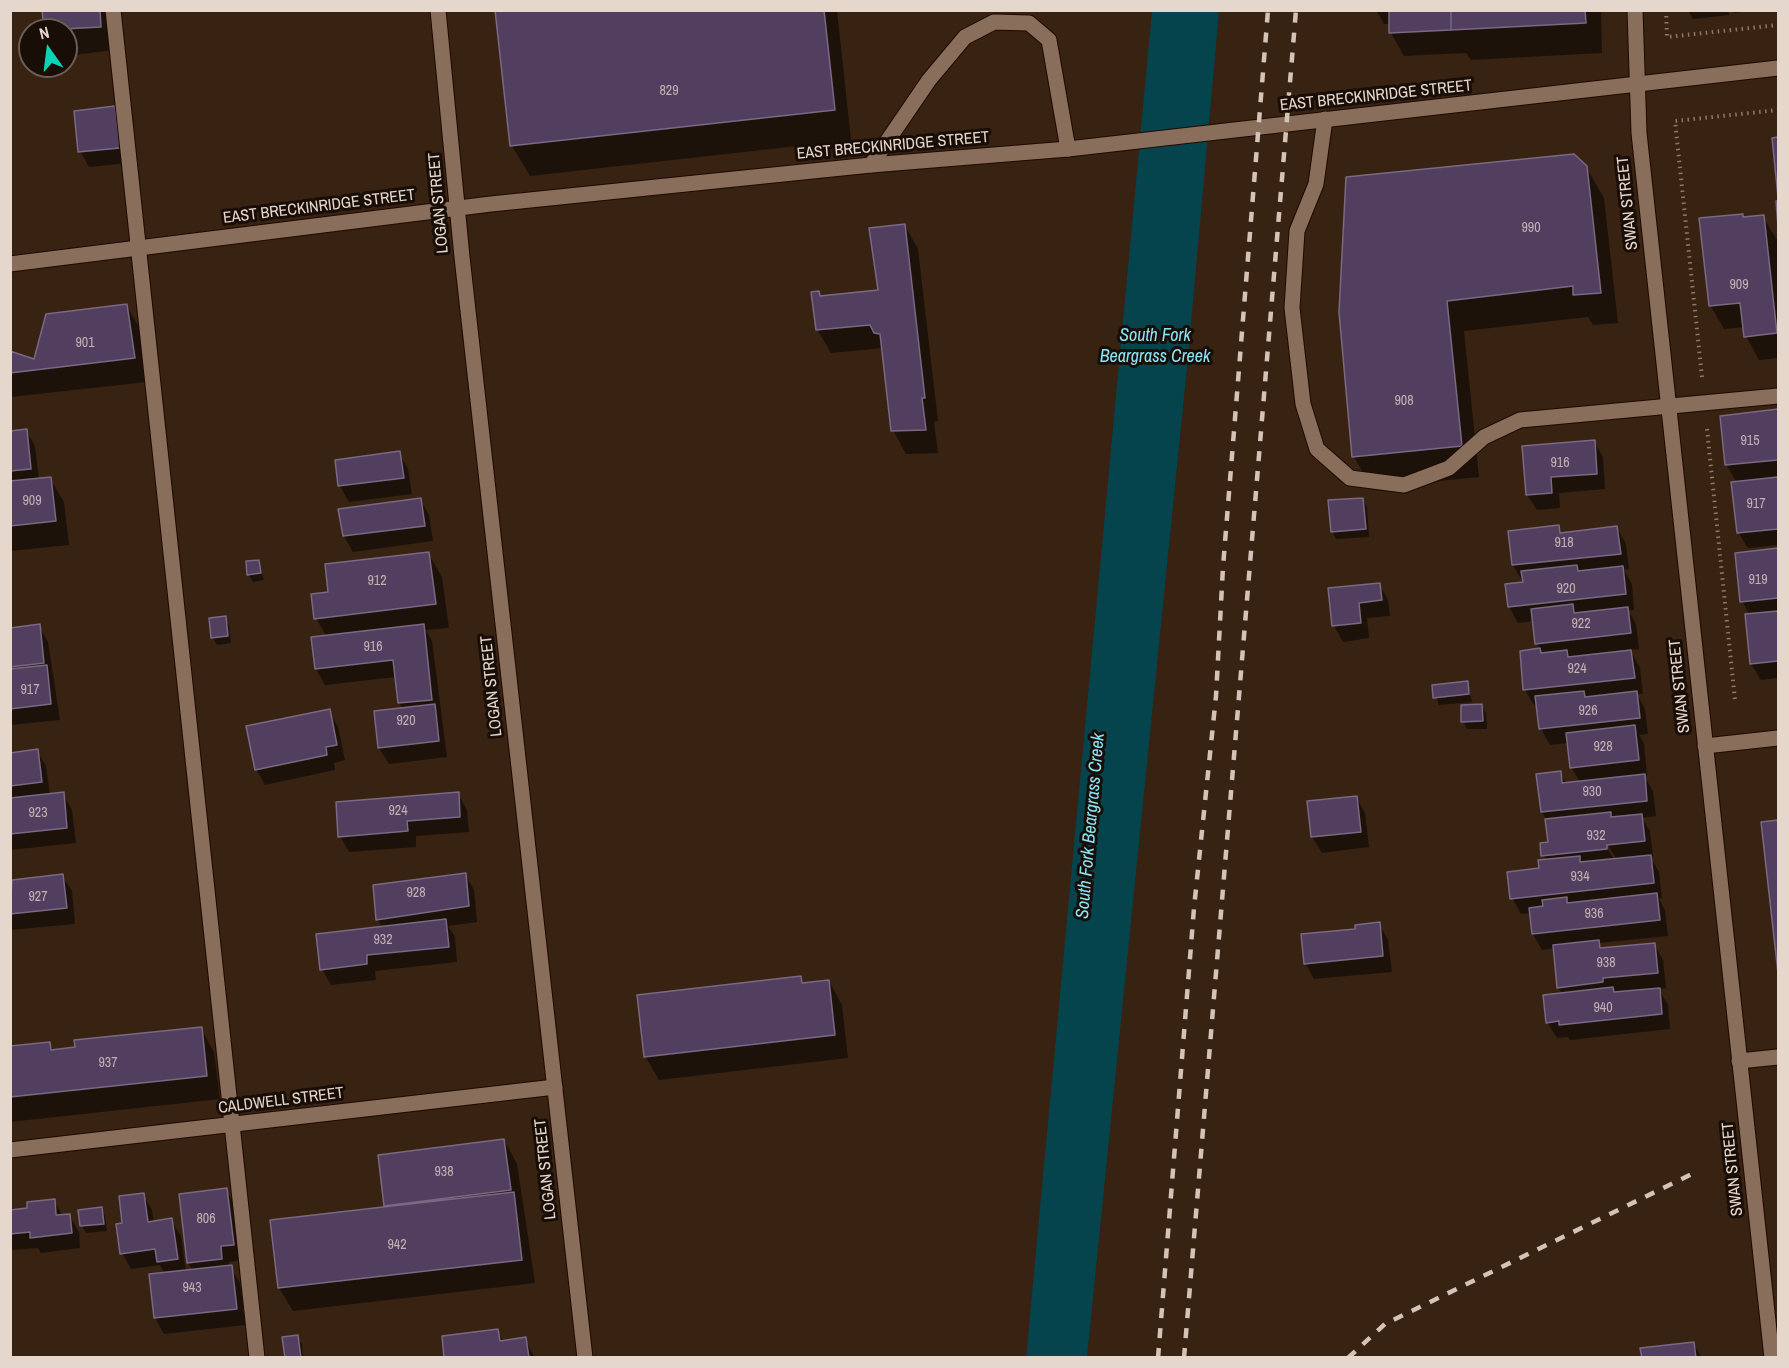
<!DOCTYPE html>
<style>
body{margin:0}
#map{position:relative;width:1789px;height:1368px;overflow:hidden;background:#382211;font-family:"Archivo Narrow",sans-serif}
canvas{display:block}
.frame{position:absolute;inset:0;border:12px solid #e6d7cc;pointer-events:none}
.north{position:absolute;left:18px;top:18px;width:60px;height:60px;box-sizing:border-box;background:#180e07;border:2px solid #6a5e56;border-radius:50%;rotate:346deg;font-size:16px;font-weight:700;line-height:24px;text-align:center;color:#e6d7cc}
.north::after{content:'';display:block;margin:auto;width:21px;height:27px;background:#09d5b5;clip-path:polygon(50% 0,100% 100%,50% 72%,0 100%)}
</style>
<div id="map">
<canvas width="1789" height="1368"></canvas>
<div class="frame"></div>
<div class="north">N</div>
</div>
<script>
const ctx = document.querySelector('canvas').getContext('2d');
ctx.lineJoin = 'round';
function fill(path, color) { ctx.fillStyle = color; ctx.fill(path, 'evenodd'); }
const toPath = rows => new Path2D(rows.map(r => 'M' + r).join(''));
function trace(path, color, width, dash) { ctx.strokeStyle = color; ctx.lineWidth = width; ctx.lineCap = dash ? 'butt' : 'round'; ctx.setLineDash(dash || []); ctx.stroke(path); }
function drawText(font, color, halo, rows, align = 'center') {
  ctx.font = font + ' "Archivo Narrow",sans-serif'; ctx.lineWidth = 6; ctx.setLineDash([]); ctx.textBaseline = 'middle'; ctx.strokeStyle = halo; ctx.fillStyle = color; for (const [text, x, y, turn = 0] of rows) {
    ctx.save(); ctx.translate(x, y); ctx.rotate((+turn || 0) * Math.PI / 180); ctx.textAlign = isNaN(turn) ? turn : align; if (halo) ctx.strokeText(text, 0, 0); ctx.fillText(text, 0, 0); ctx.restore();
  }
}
fill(toPath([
 [1152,11,1219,11,1188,357,1087,1357,1026,1358]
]), '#05444d');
fill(toPath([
 [32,10,110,10,114,50,66,56,66,30,46,30,44,12],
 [496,10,837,10,851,140,530,176,512,146],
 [1376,10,1601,10,1602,53,1471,60,1466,53,1404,56,1391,33,1390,24,1384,24],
 [1688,10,1728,10,1729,15,1693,19],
 [1733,10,1755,10,1734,13],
 [114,108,124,124,128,163,89,167,80,151],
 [1773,139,1778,139,1778,202],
 [1586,167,1604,198,1618,323,1593,325,1588,317,1464,331,1479,477,1372,488,1354,457,1341,312],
 [1742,215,1744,219,1763,217,1777,240,1778,358,1759,360,1746,336,1745,327,1724,329,1710,305],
 [905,226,918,249,938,421,934,422,938,453,906,454,893,430,883,348,831,353,817,329,819,293,821,297,879,291],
 [126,305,140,329,147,382,10,397,10,352,35,361],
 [1778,411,1778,545,1748,548,1738,532,1737,483,1726,464,1721,417],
 [26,430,35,446,39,480,50,479,64,502,69,545,10,551,10,432],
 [1594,441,1603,457,1605,489,1559,493,1560,508,1537,510,1527,495],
 [399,453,408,469,412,494,349,502,340,486,336,461],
 [420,499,429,515,433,541,353,552,344,536,340,510],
 [1363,499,1367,507,1369,537,1336,539,1332,531],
 [1558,527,1562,534,1617,528,1626,544,1629,569,1624,570,1632,584,1634,610,1628,610,1636,624,1639,649,1630,650,1640,668,1643,694,1637,694,1645,709,1648,734,1639,735,1644,743,1647,776,1644,776,1653,791,1656,816,1642,818,1650,831,1653,856,1650,857,1659,872,1662,898,1659,899,1665,910,1668,936,1599,943,1603,950,1654,944,1663,960,1666,988,1659,989,1668,1005,1670,1029,1570,1040,1568,1037,1557,1038,1547,1022,1562,994,1558,987,1555,948,1542,950,1533,934,1531,913,1521,914,1512,898,1541,870,1546,860,1543,855,1549,844,1546,819,1542,812,1560,773,1566,784,1580,782,1571,767,1568,743,1550,745,1541,729,1538,705,1534,705,1525,690,1539,650,1534,621,1518,623,1509,607,1507,586,1524,584,1513,565],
 [1604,838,1617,860,1614,860,1602,839],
 [1778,549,1778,678,1761,680,1751,664,1750,615,1742,601,1737,554],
 [428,553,442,577,449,628,426,630,432,641,447,757,389,764,379,748,403,709,399,703,396,677,325,685,316,669,326,636,316,618,329,593],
 [258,561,264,580,253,582,249,575],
 [1379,584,1388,600,1390,616,1367,618,1369,638,1343,642,1334,626],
 [225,618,229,625,231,643,217,645,213,638,211,620],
 [39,626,48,642,60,720,10,725,10,630],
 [1467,683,1472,702,1439,705,1433,686],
 [1481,706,1486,713,1487,729,1467,729,1463,721],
 [329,711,338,727,345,760,334,763,335,770,265,785,256,769],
 [37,751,46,766,50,795,63,794,72,810,76,843,10,850,10,754],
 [458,794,467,810,469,832,416,836,416,847,349,852,340,836],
 [1356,797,1365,813,1369,847,1322,853,1312,837],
 [1778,822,1778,960,1763,823],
 [465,874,474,890,477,922,448,926,455,937,457,962,375,971,376,980,331,985,322,969,382,928,378,920],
 [62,876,72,891,75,924,10,930,10,887],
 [1379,924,1388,940,1392,972,1314,979,1305,963,1357,930],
 [800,978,804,984,829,981,842,1005,848,1058,659,1080,645,1056],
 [201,1028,214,1052,220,1099,10,1122,10,1059,49,1044,54,1051],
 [504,1140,517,1164,535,1283,293,1311,279,1288,386,1208,379,1156],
 [226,1190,236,1206,242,1260,229,1262,230,1267,240,1283,245,1325,164,1334,155,1318,165,1274,160,1265,131,1269,122,1253,124,1225,143,1195,152,1210,154,1223,171,1220,181,1236,186,1272,193,1271,188,1263],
 [54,1201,63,1216,70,1216,79,1232,80,1248,41,1253,38,1248,13,1250,10,1245,10,1212,29,1210],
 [101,1209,105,1216,107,1231,86,1233,82,1226],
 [497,1331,504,1342,525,1339,535,1358,446,1358],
 [297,1337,302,1344,303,1358,286,1358],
 [1694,1344,1702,1358,1643,1358]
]), '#0007');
const building = toPath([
 [42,10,100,10,101,27,44,30,42,10],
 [495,10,824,10,835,110,510,146,495,10],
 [1389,10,1451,10,1451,30,1389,33,1389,10],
 [1451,10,1585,10,1586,23,1451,30,1451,10],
 [115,106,120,148,78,152,74,111,115,106],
 [1778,137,1778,197,1772,138,1778,137],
 [1574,154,1587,166,1601,293,1573,295,1573,286,1447,301,1462,446,1352,457,1339,312,1346,177,1574,154],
 [1776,201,1778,201,1778,227,1776,201],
 [1743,214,1743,217,1764,215,1777,333,1744,337,1740,303,1709,306,1699,218,1743,214],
 [905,224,925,398,922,398,926,430,891,431,880,334,874,333,870,325,816,330,811,292,819,291,820,296,878,290,869,228,905,224],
 [127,304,135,358,10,373,10,351,34,359,46,314,127,304],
 [1778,409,1778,460,1725,465,1720,416,1778,409],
 [27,429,31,469,10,471,10,431,27,429],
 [1595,440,1597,474,1551,477,1552,493,1526,495,1522,446,1595,440],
 [400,451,404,478,338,486,335,460,400,451],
 [51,477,56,521,10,526,10,481,51,477],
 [1778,477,1778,529,1737,533,1731,482,1778,477],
 [421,498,425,526,343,536,338,509,421,498],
 [1363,498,1366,529,1331,532,1328,500,1363,498],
 [1559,525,1560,533,1617,526,1621,554,1512,565,1508,531,1559,525],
 [1778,548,1778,598,1740,602,1735,553,1778,548],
 [429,552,436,604,314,619,311,594,328,592,325,564,429,552],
 [259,560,261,573,247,575,246,561,259,560],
 [1577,565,1578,571,1623,566,1626,594,1508,607,1505,584,1523,582,1521,571,1577,565],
 [1380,583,1382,600,1359,603,1361,623,1332,626,1328,588,1380,583],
 [1573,604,1574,613,1628,607,1631,633,1535,644,1531,609,1573,604],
 [1778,611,1778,661,1750,664,1745,614,1778,611],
 [226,616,228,636,211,638,209,618,226,616],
 [40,624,44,663,10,667,10,628,40,624],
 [424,624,432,700,398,703,393,660,315,669,311,637,424,624],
 [1540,648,1541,653,1567,650,1568,657,1631,650,1635,678,1523,690,1520,651,1540,648],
 [47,665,51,704,10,709,10,669,47,665],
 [1468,681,1469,694,1433,698,1432,685,1468,681],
 [1584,691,1585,697,1637,691,1640,718,1539,729,1535,696,1584,691],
 [435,704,439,741,378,748,374,711,435,704],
 [1482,704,1483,721,1461,722,1461,705,1482,704],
 [330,709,337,745,326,747,327,755,255,770,246,726,330,709],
 [1635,725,1639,760,1570,768,1566,733,1635,725],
 [38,749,42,782,10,786,10,753,38,749],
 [1561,771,1562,783,1645,774,1647,801,1541,812,1536,774,1561,771],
 [64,792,67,828,10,834,10,798,64,792],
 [459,792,460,817,407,821,408,831,338,837,336,802,459,792],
 [1357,796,1361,832,1311,837,1307,801,1357,796],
 [1611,812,1611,817,1642,814,1645,841,1607,845,1607,849,1541,856,1540,843,1548,842,1545,819,1611,812],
 [1778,820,1778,973,1761,822,1778,820],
 [1651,855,1654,883,1510,899,1507,872,1539,868,1538,860,1580,856,1580,862,1651,855],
 [466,873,469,906,376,920,373,885,466,873],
 [63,874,67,908,10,914,12,880,63,874],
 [1657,893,1660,920,1532,934,1529,908,1543,906,1542,900,1567,897,1567,903,1657,893],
 [446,919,449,947,367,955,367,964,320,970,316,934,446,919],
 [1380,922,1383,956,1304,964,1301,934,1355,929,1355,925,1380,922],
 [1599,940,1600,948,1655,943,1658,973,1603,978,1603,982,1557,988,1553,945,1599,940],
 [801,976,802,983,829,980,835,1035,644,1057,637,995,801,976],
 [1613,987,1614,992,1660,988,1662,1014,1559,1025,1559,1021,1546,1023,1543,995,1613,987],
 [202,1027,207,1076,10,1097,10,1046,50,1042,51,1050,75,1047,74,1040,202,1027],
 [504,1139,511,1190,384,1206,378,1155,504,1139],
 [227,1188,234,1245,221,1246,222,1259,187,1263,179,1194,227,1188],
 [514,1192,522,1260,278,1288,270,1220,514,1192],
 [144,1193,148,1222,172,1218,178,1259,157,1262,155,1249,120,1254,116,1224,122,1223,119,1196,144,1193],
 [55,1199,56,1215,70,1214,72,1233,30,1238,30,1232,10,1234,10,1210,27,1208,27,1202,55,1199],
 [102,1207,104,1224,80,1226,78,1210,102,1207],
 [232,1265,237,1309,154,1318,149,1274,232,1265],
 [498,1329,500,1341,526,1337,529,1358,444,1358,442,1336,498,1329],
 [298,1335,301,1358,285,1358,282,1337,298,1335],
 [1694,1342,1696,1358,1642,1358,1640,1348,1694,1342]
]);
fill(building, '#523e5f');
trace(building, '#796983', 1.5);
const lane = toPath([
 [113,10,257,1358],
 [1325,119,1316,184,1297,231,1292,308,1303,404,1317,449,1350,478,1404,485,1449,468,1484,437,1520,420,1778,396],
 [871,165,929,80,965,37,994,22,1029,23,1049,40,1068,149],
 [1739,1061,1778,1057]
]);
const street = toPath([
 [1635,10,1639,133,1772,1358],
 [1705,746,1778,738],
 [10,1150,555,1087]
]);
const secondary = toPath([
 [438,10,462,257,585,1358],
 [10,264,491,204,871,165,1068,149,1778,68]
]);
trace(lane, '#1f0a00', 17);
trace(street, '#1f0a00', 17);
trace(secondary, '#1f0a00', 17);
trace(toPath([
 [1666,10,1667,37,1778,25],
 [1702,377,1675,121,1778,110],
 [1707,429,1735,700]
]), '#8c796b', 4, [1.5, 4.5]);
trace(lane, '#896e5b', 15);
trace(street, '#896e5b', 15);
trace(secondary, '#896e5b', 15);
trace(toPath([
 [1158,1358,1194,908,1216,696,1223,567,1268,10],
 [1184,1358,1296,10],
 [1348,1358,1385,1324,1698,1171]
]), '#d3c3b8', 4.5, [10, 10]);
drawText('14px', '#c1b1b1', null, [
 ["829",669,91],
 ["990",1531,228],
 ["909",1739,285],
 ["901",85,343],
 ["908",1404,401],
 ["915",1750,441],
 ["916",1560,463],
 ["909",32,501],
 ["917",1756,504],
 ["918",1564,543],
 ["919",1758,580],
 ["912",377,581],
 ["920",1566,589],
 ["922",1581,624],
 ["916",373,647],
 ["924",1577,669],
 ["917",30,690],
 ["926",1588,711],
 ["920",406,721],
 ["928",1603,747],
 ["930",1592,792],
 ["924",398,811],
 ["923",38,813],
 ["932",1596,836],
 ["934",1580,877],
 ["928",416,893],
 ["927",38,897],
 ["936",1594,914],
 ["932",383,940],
 ["938",1606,963],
 ["940",1603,1008],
 ["937",108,1063],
 ["938",444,1172],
 ["806",206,1219],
 ["942",397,1245],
 ["943",192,1288]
]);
drawText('16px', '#e6d7cc', '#180e07', [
 ["EAST BRECKINRIDGE STREET",1376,96,-6],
 ["EAST BRECKINRIDGE STREET",893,146,-5],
 ["LOGAN STREET",439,203,-95],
 ["SWAN STREET",1628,203,-96],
 ["EAST BRECKINRIDGE STREET",319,207,-7],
 ["LOGAN STREET",492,686,-96],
 ["SWAN STREET",1680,686,-96],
 ["CALDWELL STREET",281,1101,-7],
 ["LOGAN STREET",546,1169,-96],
 ["SWAN STREET",1733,1169,-96]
]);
drawText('italic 18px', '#8ae4f5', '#180e07', [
 ["South Fork",1155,336],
 ["Beargrass Creek",1155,357],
 ["South Fork Beargrass Creek",1091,826,-85]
]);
</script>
